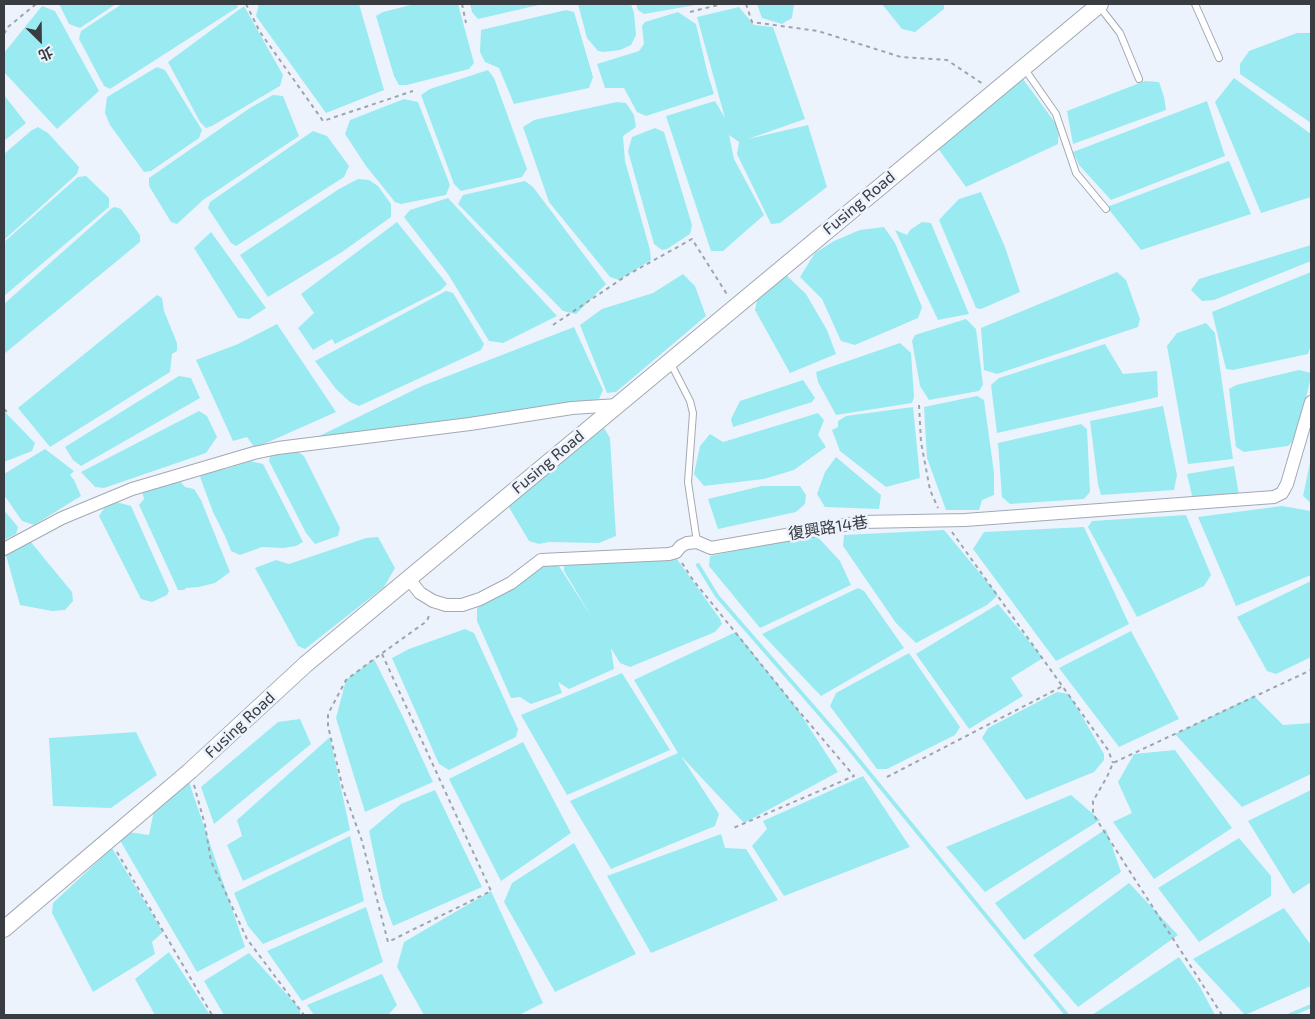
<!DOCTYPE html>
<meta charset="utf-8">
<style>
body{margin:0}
#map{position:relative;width:1315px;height:1019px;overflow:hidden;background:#edf3fd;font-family:"Exo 2","Noto Sans TC",sans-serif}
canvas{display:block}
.frame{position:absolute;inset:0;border:5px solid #393c40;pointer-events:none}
.north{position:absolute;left:15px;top:15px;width:50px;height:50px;-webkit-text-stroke:4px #edf3fd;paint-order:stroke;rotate:157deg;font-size:14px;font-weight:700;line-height:20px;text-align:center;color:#393c40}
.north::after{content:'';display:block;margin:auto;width:18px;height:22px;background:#393c40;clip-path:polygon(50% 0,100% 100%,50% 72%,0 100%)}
</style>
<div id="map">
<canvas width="1315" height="1019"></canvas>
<div class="frame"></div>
<div class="north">北</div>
</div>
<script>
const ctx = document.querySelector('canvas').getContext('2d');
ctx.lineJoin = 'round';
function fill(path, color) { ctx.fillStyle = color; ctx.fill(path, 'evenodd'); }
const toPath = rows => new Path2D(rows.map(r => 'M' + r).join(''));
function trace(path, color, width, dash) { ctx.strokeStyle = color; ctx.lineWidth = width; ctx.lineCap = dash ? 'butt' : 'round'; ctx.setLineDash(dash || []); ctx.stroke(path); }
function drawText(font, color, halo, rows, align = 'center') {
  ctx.font = font + ' "Exo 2","Noto Sans TC",sans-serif'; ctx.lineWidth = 5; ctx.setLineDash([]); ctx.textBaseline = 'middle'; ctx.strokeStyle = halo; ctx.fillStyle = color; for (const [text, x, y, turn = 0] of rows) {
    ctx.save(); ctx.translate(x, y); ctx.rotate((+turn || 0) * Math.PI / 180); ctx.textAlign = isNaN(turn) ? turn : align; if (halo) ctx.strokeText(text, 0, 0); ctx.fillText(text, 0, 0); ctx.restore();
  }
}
fill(toPath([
 [59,4,116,4,80,28,69,24],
 [122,4,237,4,238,7,110,89,104,86,79,39,81,31],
 [259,4,359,4,384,90,326,113,256,16],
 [415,4,458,4,474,63,469,69,407,85,399,85,394,76,376,16,383,12],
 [470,4,543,4,478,19,472,12],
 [578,4,631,4,634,13,636,35,631,45,620,50,604,52,598,51,587,38],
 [636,4,701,4,644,14,638,10],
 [757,4,794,4,792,18,782,24,762,18],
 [882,4,944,4,944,9,915,32,902,29],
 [42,6,55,11,99,91,57,129,4,72,4,53],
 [244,6,283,75,280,86,212,126,206,128,200,122,168,62],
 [739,7,754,25,773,27,805,119,748,139,808,125,827,187,780,223,771,224,737,154,739,142,729,135,734,159,764,215,723,251,711,251,666,116,715,101,725,118,697,17],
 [566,10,574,12,593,77,589,88,514,104,499,68,485,62,480,52,481,30],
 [678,12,696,24,708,75,714,94,646,116,637,112,624,88,605,88,597,64,639,51,644,44,642,26,645,22],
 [1297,33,1311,33,1311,123,1240,74,1240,64,1249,51],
 [157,67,165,70,202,130,199,138,151,171,144,172,110,125,105,113,107,97],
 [488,70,494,78,527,169,522,177,461,191,454,184,421,95,430,89],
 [1234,78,1311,134,1311,197,1261,213,1215,102],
 [1023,79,1059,128,1058,144,966,187,937,147],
 [1145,81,1159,82,1164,97,1166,110,1073,144,1067,111],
 [4,95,26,123,4,141],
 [273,95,283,96,299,136,203,200,177,224,171,222,149,186,149,178,250,108],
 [404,99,418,102,450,185,446,195,401,204,395,202,366,166,345,134,350,120],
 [1207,101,1225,156,1111,200,1079,165,1073,152],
 [617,102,626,103,634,115,636,127,623,136,625,161,650,250,651,260,619,280,610,277,549,202,523,127,534,120],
 [38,127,48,133,79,167,77,174,4,240,4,154,32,130],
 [655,128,664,132,692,225,690,234,667,249,662,250,654,244,628,151,632,137],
 [313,131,327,136,349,166,344,177,236,246,231,243,208,208,210,202],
 [1229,161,1251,214,1141,250,1107,207],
 [86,176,109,198,109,207,4,296,4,242,78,177],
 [358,179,369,180,378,186,391,204,391,217,342,252,268,297,240,255,339,189],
 [525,181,533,187,606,284,576,314,563,311,458,204,463,195],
 [981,192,1005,247,1020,292,981,309,976,308,939,220,959,199],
 [448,198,557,316,503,343,489,341,448,274,404,217,410,210],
 [115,207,121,209,140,235,140,242,4,354,4,304,112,208],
 [397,222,447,284,441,290,335,344,332,339,313,350,298,328,314,313,301,294],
 [922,222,931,223,969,314,938,320,895,230,907,235,910,230],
 [884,227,895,243,922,307,918,318,855,345,841,341,822,299,800,277,815,253,834,241,860,230],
 [211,232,266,308,249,319,238,318,194,248],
 [1311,245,1311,261,1214,300,1202,301,1191,290,1199,279],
 [1117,272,1126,280,1140,319,1138,327,997,374,984,370,981,328],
 [1311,272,1311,344,1308,354,1233,370,1226,369,1212,312],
 [683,274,695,286,706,316,616,392,607,393,580,325,602,309,653,293],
 [786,275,806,294,827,330,836,354,790,373,755,310,757,300],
 [446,291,453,293,484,344,481,350,359,406,350,402,336,389,315,361],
 [157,295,162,298,164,311,177,343,177,351,172,354,170,372,50,447,18,408],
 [966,319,976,329,983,385,979,391,929,400,920,386,912,341,915,335],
 [1206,323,1215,333,1233,459,1188,464,1167,346,1177,333],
 [277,324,336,412,255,448,247,437,233,441,196,360,238,344],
 [574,327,603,390,599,399,443,425,305,443,422,386],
 [900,343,911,353,914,397,912,403,836,415,818,382,816,372],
 [1105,344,1123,374,1157,371,1158,397,997,433,991,385,999,378],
 [1299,370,1311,373,1311,377,1296,438,1288,446,1244,452,1236,447,1229,389,1236,385],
 [179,376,191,378,200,398,81,466,73,460,65,447],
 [803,380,815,398,812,402,733,427,731,419,740,401],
 [977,396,984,400,994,473,994,495,982,500,979,510,946,510,927,458,924,407],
 [1163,406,1177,475,1174,490,1101,495,1098,484,1090,421],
 [913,407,920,478,886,487,840,451,832,430,838,427,838,421,846,416],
 [4,411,35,443,32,451,4,462],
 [199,411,207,416,217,437,206,453,104,488,95,487,81,472],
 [818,413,824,420,818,435,826,447,794,470,764,479,704,486,694,474,700,446,710,434,723,442],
 [1081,424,1087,429,1090,492,1084,499,1010,504,1002,497,998,443],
 [604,428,610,438,616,536,599,543,549,542,539,544,529,541,507,504],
 [45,449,74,471,70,475,74,480,81,496,34,525,22,521,4,495,4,474],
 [297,451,304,456,340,528,338,536,315,544,306,533,269,461,270,456],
 [836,457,881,495,879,509,825,507,817,494,825,472],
 [1311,458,1311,503,1303,496],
 [250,461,263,464,303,542,296,546,283,548,262,547,240,555,231,551,225,536,213,512,200,477,209,471,226,469],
 [1234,466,1239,495,1193,500,1187,474],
 [180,481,185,487,194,489,201,500,230,572,215,583,199,587,186,588,184,590,178,590,139,505,144,499,142,492],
 [762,486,800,486,806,495,805,504,796,512,718,529,708,499],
 [116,502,131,506,169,591,167,595,152,602,141,599,99,516,105,507],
 [1282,506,1311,511,1311,575,1236,606,1198,517],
 [4,510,18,527,16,534,4,540],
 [1186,515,1211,575,1204,586,1137,617,1088,527,1092,521],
 [1084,527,1129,624,1056,661,973,549,984,532],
 [944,530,998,595,987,605,916,643,896,623,843,546,844,535],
 [815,534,840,561,851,585,760,628,709,566,710,556],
 [378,537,395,568,384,587,305,649,298,646,255,568,276,560,289,564,366,538],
 [30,541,72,592,73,601,65,610,52,611,20,605,6,555],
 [674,555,720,619,722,624,715,632,630,667,620,663,611,648,614,669,569,689,558,682,562,693,531,704,520,697,511,698,477,621,477,608,487,599,517,586,542,565,557,563,593,619,564,571,564,562],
 [1311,581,1311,657,1276,674,1267,671,1237,617],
 [858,588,864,591,904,648,821,696,762,634],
 [998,604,1043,658,1011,678,1023,696,969,729,916,654],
 [465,629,474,633,518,729,516,737,449,770,439,764,392,658,409,649],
 [1131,631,1179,719,1119,747,1059,668],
 [736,632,798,710,838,772,744,823,681,756,719,814,715,826,611,869,570,801,678,753,634,680],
 [909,653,960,727,955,735,887,769,877,769,830,706,836,693],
 [374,659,402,715,433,782,365,812,336,718,346,680],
 [622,673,670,750,567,795,521,715],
 [1057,692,1069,694,1104,754,1104,760,1094,772,1026,800,982,738,988,728],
 [1254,696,1283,725,1311,723,1311,774,1242,807,1175,734],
 [300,719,311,744,214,824,201,787,278,722],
 [136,732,157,775,111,808,53,806,49,738],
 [330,737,350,830,243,881,227,845,242,836,237,820],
 [523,742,571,833,501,881,449,779],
 [1175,750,1232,828,1154,879,1113,822,1132,813,1118,782,1134,754],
 [863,776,910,847,784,896,752,846,767,829,763,821],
 [189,782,245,947,197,972,118,837,128,832,149,835,154,810],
 [435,790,482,887,393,926,383,898,369,831,401,804],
 [1311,790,1311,882,1293,894,1248,821],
 [1071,795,1100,820,985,892,946,847],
 [1106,829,1121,872,1024,940,995,903],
 [721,834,725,848,746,849,778,900,651,953,607,876],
 [350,836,364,901,263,944,248,926,234,893],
 [1239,838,1271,876,1271,896,1199,942,1158,888],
 [574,843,636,954,555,992,504,902,512,883],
 [112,848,163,932,152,942,155,954,93,992,52,913,53,903],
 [1129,883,1178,935,1078,1007,1033,955],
 [491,891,543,1003,519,1015,424,1015,397,967,404,942],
 [366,907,383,962,302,1001,267,951],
 [1284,908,1311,945,1311,986,1245,1015,1193,959],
 [169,952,210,1015,155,1015,135,979],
 [249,953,299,1008,301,1015,224,1015,204,981],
 [1179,957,1200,987,1215,1015,1092,1015],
 [382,974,397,1005,388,1015,314,1015,307,1005]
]), '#9aeaf1');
trace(toPath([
 [698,565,717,596,843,741,1067,1015],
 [1290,1015,1311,1006]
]), '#9aeaf1', 4);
const service = toPath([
 [1195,4,1219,58],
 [1099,6,1120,33,1139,79],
 [1024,68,1056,114,1076,173,1106,209],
 [670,362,690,401,693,413,688,482,697,542]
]);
const minor = toPath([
 [4,549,62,518,132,489,254,453,278,448,470,424,572,408,618,405],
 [409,579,420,593,433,601,446,605,462,605,480,599,511,583,541,560,669,554,676,552,681,546,687,543,697,542,711,548,861,522,965,520,1274,497,1282,493,1287,484,1311,402]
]);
const tertiary = toPath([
 [4,929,190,771,306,664,1100,4]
]);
trace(service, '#a3a9b3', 8);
trace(minor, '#a3a9b3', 14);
trace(tertiary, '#a3a9b3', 18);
trace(toPath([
 [246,4,260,32,323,121,413,91],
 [462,4,466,23],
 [746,4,752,22,818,31,901,57,947,60,983,84],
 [690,12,722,4],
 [4,34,8,27,36,4],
 [553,325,629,274,692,239,728,296],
 [919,405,921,442,930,490,938,508],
 [4,409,8,413],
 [952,532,1108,750,1113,763],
 [682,563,693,580,798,710,854,776,731,829],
 [382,654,491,891,388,942,362,841,343,789,328,726,328,714,346,680,374,659,427,621,430,613],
 [887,777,1063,686],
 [194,785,205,825,211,861,247,939,304,1015],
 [117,852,212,1015],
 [1222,1015,1093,814,1093,801,1107,777,1113,763,1311,670]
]), '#9fa4ac', 2, [4, 4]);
trace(service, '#fff', 6);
trace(minor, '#fff', 12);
trace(tertiary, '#fff', 16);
drawText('16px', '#393c40', '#edf3fd', [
 ["Fusing Road",859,203,-40],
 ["Fusing Road",548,462,-40],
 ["復興路14巷",828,528,-9],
 ["Fusing Road",240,725,-43]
]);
</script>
